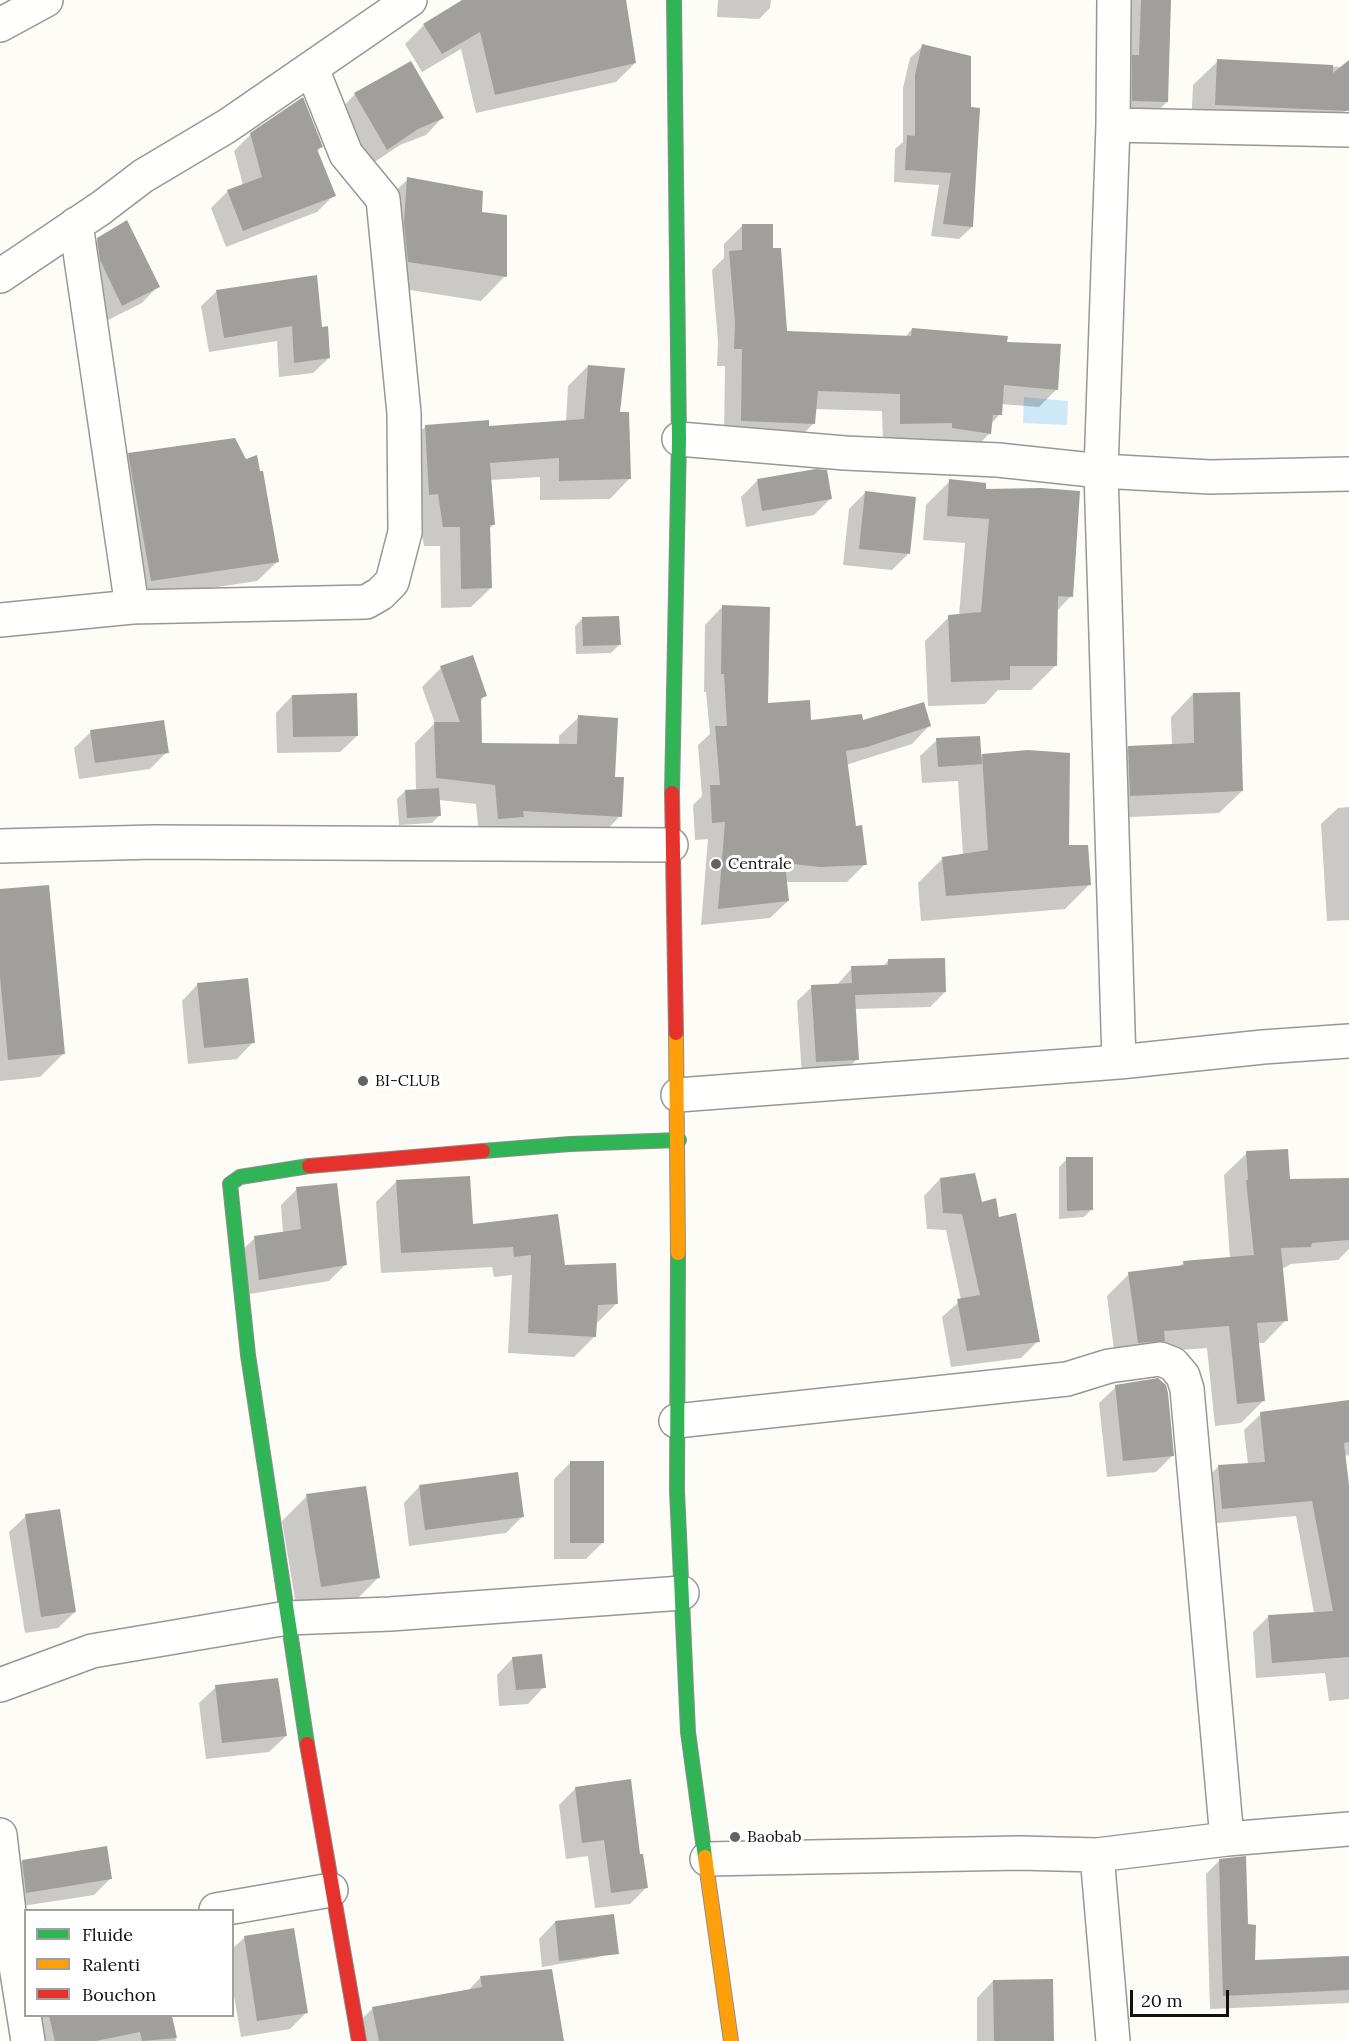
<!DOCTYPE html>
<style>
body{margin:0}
#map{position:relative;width:1349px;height:2041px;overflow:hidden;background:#fdfcf7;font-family:Lora,serif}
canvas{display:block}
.legend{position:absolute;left:24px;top:1909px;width:210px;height:108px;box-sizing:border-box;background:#fff;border:2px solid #a0a0a0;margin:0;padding:8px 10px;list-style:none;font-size:18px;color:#111}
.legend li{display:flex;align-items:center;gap:12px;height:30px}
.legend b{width:30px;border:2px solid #a0a0a0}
.scale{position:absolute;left:1130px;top:1990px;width:99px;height:27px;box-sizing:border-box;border:3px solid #111;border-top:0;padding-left:8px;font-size:18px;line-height:21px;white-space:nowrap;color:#111;-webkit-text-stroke:4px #fff;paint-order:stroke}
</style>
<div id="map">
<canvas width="1349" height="2041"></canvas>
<ul class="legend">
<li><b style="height:8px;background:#30b455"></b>Fluide</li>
<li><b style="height:8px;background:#ff9f0a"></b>Ralenti</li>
<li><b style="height:8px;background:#e5322d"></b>Bouchon</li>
</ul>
<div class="scale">20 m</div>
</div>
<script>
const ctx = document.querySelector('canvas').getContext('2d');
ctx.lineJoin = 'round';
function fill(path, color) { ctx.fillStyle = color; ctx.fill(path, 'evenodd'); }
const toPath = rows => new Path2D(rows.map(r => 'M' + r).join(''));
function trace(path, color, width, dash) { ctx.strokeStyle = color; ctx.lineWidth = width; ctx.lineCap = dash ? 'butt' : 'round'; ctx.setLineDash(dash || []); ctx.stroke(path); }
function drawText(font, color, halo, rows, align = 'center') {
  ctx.font = font + ' Lora,serif'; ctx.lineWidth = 6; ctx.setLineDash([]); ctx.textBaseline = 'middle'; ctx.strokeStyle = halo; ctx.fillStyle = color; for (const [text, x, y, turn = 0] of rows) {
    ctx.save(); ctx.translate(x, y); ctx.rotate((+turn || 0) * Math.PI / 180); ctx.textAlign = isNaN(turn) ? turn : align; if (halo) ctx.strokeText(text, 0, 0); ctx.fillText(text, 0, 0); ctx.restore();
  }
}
fill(toPath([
 [1024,397,1068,401,1067,425,1023,423]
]), '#cde8f7');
fill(toPath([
 [467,0,625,0,635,63,616,82,476,113,461,49,422,72,405,44,424,25],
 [718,0,771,0,770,8,759,19,717,17],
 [1120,0,1169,0,1167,102,1144,124,1110,123],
 [923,46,972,227,959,239,931,236,939,185,894,182,895,149,903,142,903,88,910,58],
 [1218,61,1343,67,1349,62,1349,108,1319,135,1191,129,1193,85],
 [355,94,442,118,426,135,400,145,370,165,339,111],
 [251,134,321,147,317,152,334,195,317,212,226,247,211,208,228,191,243,185,234,151],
 [408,179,481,213,505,276,481,301,384,286,383,203],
 [742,226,772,250,786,332,905,337,912,329,1006,343,1057,389,1039,407,1001,404,1000,414,991,424,990,433,972,451,935,446,935,440,883,441,882,411,815,409,814,423,796,441,724,438,725,366,717,366,718,341,712,270,724,258,724,244],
 [98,239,158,286,142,303,106,321,81,256],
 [217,291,321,328,329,358,313,373,279,377,277,341,209,352,201,306],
 [588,366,618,413,629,479,610,499,540,500,540,477,490,480,494,524,489,529,491,588,471,607,441,608,440,546,424,546,406,446,426,426,488,428,566,422,568,386],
 [129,454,245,461,277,562,257,581,132,600,110,474],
 [757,481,830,499,814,515,746,527,741,497],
 [950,481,984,491,1071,596,1056,612,1055,666,1031,690,998,690,985,704,928,706,925,641,949,617,959,616,965,543,923,540,926,505],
 [865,493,908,554,892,570,843,565,849,509],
 [722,607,767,705,810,722,929,726,912,744,846,765,855,827,865,864,847,882,785,882,788,901,770,918,701,925,708,839,695,840,693,805,702,796,698,745,710,734,706,692,704,692,705,625],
 [583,618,619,645,611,653,576,654,575,626],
 [441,668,486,695,479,702,481,744,559,745,559,736,579,717,613,778,620,816,601,836,479,838,476,804,439,800,440,815,432,823,399,825,397,799,405,791,416,790,415,743,435,723,422,687],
 [1193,694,1242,791,1219,813,1108,818,1106,770,1129,747,1172,746,1171,717],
 [292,696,357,736,340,752,277,753,276,713],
 [91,732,167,752,150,769,79,779,74,748],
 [937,740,980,758,982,755,1068,846,1090,884,1065,909,921,921,918,883,943,858,963,855,958,781,922,783,920,756],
 [1349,807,1349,920,1327,921,1321,824,1338,808],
 [0,891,63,1054,40,1077,0,1081],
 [888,961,945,992,930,1007,854,1009,857,1059,842,1074,802,1076,797,1001,812,987,837,985,852,968,882,967],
 [198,984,253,1042,237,1059,188,1064,182,1001],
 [1247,1153,1289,1181,1349,1180,1349,1249,1338,1260,1291,1264,1282,1269,1286,1320,1264,1343,1257,1343,1263,1401,1241,1423,1215,1426,1207,1348,1153,1352,1116,1365,1107,1296,1129,1274,1179,1267,1184,1262,1230,1258,1224,1175],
 [1067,1159,1092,1209,1084,1217,1059,1219,1059,1167],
 [940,1179,981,1204,997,1219,1038,1341,1021,1358,951,1367,942,1317,961,1300,946,1230,927,1229,924,1196],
 [397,1181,472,1226,564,1267,617,1303,596,1324,595,1336,574,1357,508,1353,512,1275,494,1277,492,1267,381,1273,376,1202],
 [297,1189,346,1264,329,1281,243,1295,238,1254,255,1238,283,1233,281,1205],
 [1116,1387,1173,1455,1156,1472,1107,1477,1099,1403],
 [1349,1402,1349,1455,1344,1456,1349,1497,1349,1699,1329,1701,1325,1673,1256,1678,1253,1632,1269,1616,1314,1613,1296,1516,1206,1524,1202,1482,1219,1466,1248,1464,1244,1430,1261,1414],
 [571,1462,602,1543,586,1559,554,1559,554,1479],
 [420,1486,522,1517,506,1533,409,1546,404,1503],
 [307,1496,379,1577,354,1602,297,1611,282,1521],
 [26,1516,75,1612,58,1628,25,1633,9,1532],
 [513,1658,544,1687,528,1704,499,1706,497,1675],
 [216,1687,286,1736,269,1752,206,1759,199,1703],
 [576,1788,639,1856,646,1888,630,1904,595,1908,588,1856,566,1859,559,1805],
 [1220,1860,1247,1926,1254,1961,1349,1958,1349,2003,1210,2009,1206,1874],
 [22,1861,111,1878,94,1895,9,1908,6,1878],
 [555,1922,615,1941,599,1957,542,1967,539,1939],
 [244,1938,307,2012,290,2029,241,2037,232,1984,232,1949],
 [480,1978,562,2041,356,2041,353,2028,373,2008,467,1992],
 [993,1981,1053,2041,977,2041,977,1998],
 [26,2016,171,2016,176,2041,32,2041]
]), '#0003');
fill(toPath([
 [462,0,626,0,636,63,495,95,480,32,442,54,423,24],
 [1141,0,1171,0,1168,102,1132,101,1132,55,1139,55],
 [922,44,971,56,971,107,980,108,973,227,943,224,951,173,905,170,907,135,915,136,915,75],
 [1217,59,1333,65,1333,73,1349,60,1349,111,1215,105],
 [411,61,444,118,418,129,387,150,354,93],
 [303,97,323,147,317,149,336,196,243,231,227,190,262,177,250,133],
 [407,177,483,191,482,212,507,215,507,277,408,262,404,223],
 [127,220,160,287,122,306,100,260,97,238],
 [742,224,773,224,773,248,781,248,787,331,911,336,912,328,1008,336,1007,342,1061,344,1058,390,1004,385,1002,415,993,415,991,434,952,428,952,423,900,424,900,394,818,391,815,424,741,421,742,349,734,349,735,322,729,251,742,250],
 [317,275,322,327,328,326,330,358,294,363,292,326,224,338,216,290],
 [588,365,625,368,620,412,629,412,631,479,559,481,559,458,490,463,495,525,490,525,492,588,461,589,460,527,443,527,438,494,429,495,425,425,489,420,489,426,584,419],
 [235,438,246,459,257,455,260,471,263,471,279,562,151,581,128,453],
 [816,469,827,470,832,499,762,511,757,479],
 [949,479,986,483,986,489,1041,488,1080,491,1073,597,1058,596,1057,666,1010,666,1010,680,951,682,948,615,981,612,989,519,947,516],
 [865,491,916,497,910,554,859,549],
 [722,605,770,607,768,703,810,700,811,720,862,714,863,720,924,702,931,726,867,747,846,751,856,826,862,825,867,865,820,867,785,863,789,901,718,909,725,822,712,823,710,785,720,785,715,726,727,726,724,674,721,674],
 [619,616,621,645,583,646,582,617],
 [473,655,487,696,481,698,482,743,577,744,578,715,618,718,615,777,624,777,622,817,523,811,524,817,498,819,495,785,436,778,434,722,460,722,440,666],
 [1240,692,1243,791,1130,796,1128,746,1194,743,1193,693],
 [357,693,358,736,293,737,292,695],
 [164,720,169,753,95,763,90,730],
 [980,736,982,764,938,767,936,738],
 [1028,750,1070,753,1069,845,1088,845,1091,885,946,896,942,857,988,850,982,754],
 [439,788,441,816,407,818,405,790],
 [49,885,65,1054,8,1060,0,977,0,889],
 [945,958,946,992,855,995,859,1060,816,1062,811,985,852,983,851,966,888,965,888,959],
 [248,978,255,1043,204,1048,197,983],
 [1288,1149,1290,1179,1349,1178,1349,1240,1312,1243,1311,1247,1281,1248,1288,1321,1257,1323,1265,1401,1237,1404,1229,1326,1164,1331,1165,1341,1138,1343,1128,1272,1184,1265,1183,1261,1254,1255,1246,1180,1248,1180,1246,1151],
 [1066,1157,1093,1157,1093,1210,1067,1211],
 [975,1173,982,1202,996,1198,999,1217,1016,1213,1040,1342,967,1351,957,1299,980,1295,962,1214,943,1213,940,1178],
 [470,1176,473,1224,558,1214,565,1265,616,1263,618,1304,598,1305,596,1337,528,1333,531,1255,514,1257,513,1247,401,1253,396,1180],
 [337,1183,347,1265,259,1280,254,1236,301,1229,296,1187],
 [1158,1378,1166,1385,1168,1393,1174,1456,1123,1461,1115,1385],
 [1349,1400,1349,1442,1344,1443,1349,1485,1349,1657,1272,1663,1268,1615,1333,1611,1312,1501,1222,1509,1218,1465,1265,1462,1260,1412],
 [570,1461,604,1461,604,1543,570,1543],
 [518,1472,524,1517,425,1530,419,1485],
 [366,1486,380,1578,321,1587,306,1494],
 [60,1509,76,1612,41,1617,25,1514],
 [542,1654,546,1688,516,1690,512,1657],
 [278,1678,287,1736,222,1743,215,1685],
 [631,1779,640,1854,643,1854,648,1888,611,1893,604,1840,582,1843,575,1787],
 [107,1846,112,1879,26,1893,22,1860],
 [1246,1856,1248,1924,1256,1925,1255,1960,1349,1956,1349,1990,1223,1996,1219,1859],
 [614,1914,619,1954,559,1961,555,1921],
 [294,1928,308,2013,257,2021,244,1936],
 [552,1969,564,2041,379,2041,372,2007,482,1987,480,1976],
 [1053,1979,1054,2041,994,2041,993,1980],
 [49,2016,172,2016,177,2038,142,2041,140,2032,96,2041,55,2041]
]), '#a19f9c');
const street = toPath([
 [1114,0,1113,125,1101,471,1119,1062],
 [0,25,46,0],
 [1113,125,1349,130],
 [76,224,132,607],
 [0,276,101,208,143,176,227,126,410,0],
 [679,439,845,453,998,460,1101,471,1210,477,1349,474],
 [0,620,132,607,366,602,380,594,392,582,405,532,404,413,383,199,346,154,312,69],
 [0,846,154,842,671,845],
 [678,1095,1119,1062,1263,1047,1349,1041],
 [676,1421,1067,1379,1109,1366,1160,1359,1173,1364,1183,1376,1187,1389,1227,1839],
 [0,1685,92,1651,287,1618,390,1614,682,1593],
 [0,1835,13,1947,28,2041],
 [1097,1855,1113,2041],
 [707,1859,1019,1853,1097,1855,1227,1839,1349,1829],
 [216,1910,331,1890]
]);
const fast = toPath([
 [672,793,679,439,674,0],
 [483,1151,570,1144,679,1140],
 [678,1253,677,1491,688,1732,705,1857],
 [307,1744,248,1355,230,1184,240,1177,309,1166]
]);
const slow = toPath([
 [676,1033,678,1253],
 [705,1857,731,2041]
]);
const jam = toPath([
 [672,793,676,1033],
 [309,1166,483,1151],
 [307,1744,359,2041]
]);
trace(street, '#979795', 36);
trace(fast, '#8e8d8b', 16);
trace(slow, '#8e8d8b', 16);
trace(jam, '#8e8d8b', 16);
trace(street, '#fffffe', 33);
trace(fast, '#30b455', 14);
trace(slow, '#ff9f0a', 14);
trace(jam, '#e5322d', 14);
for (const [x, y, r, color] of [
 [716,864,6,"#646362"],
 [363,1081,6,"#646362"],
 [735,1837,6,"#646362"]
]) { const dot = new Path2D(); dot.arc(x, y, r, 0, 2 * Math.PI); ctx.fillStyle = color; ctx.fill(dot); trace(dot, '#fff', 2); }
drawText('16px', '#111', '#fff', [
 ["Centrale",728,864],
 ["BI-CLUB",375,1081],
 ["Baobab",747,1837]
], 'left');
</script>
